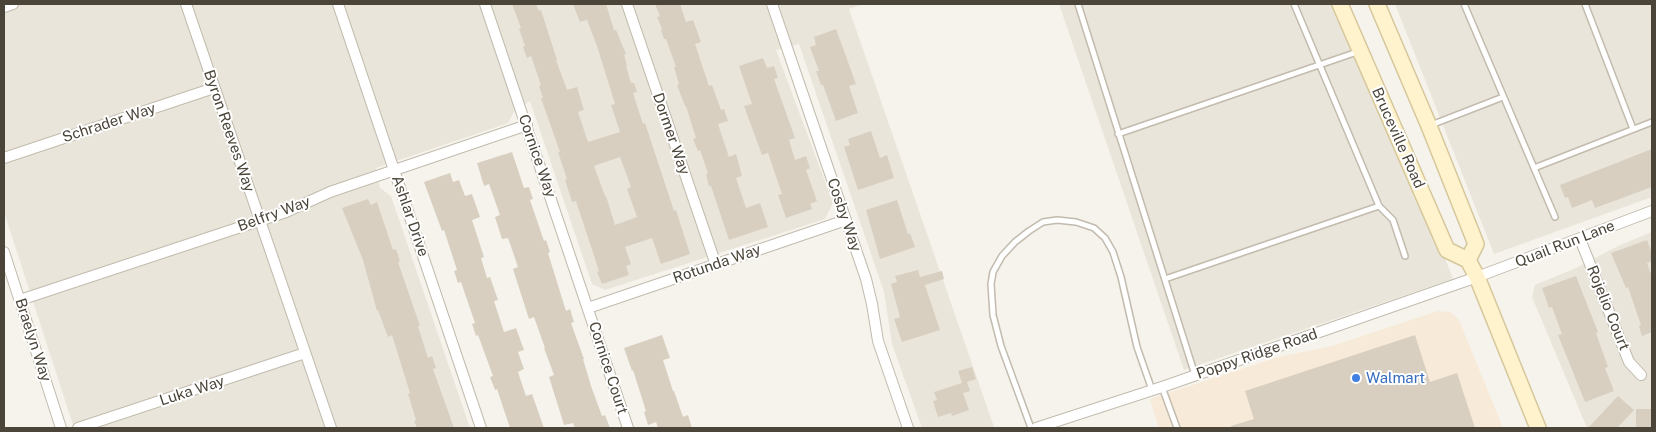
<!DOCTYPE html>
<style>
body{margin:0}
#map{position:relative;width:1656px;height:432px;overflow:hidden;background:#f6f3ec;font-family:"Public Sans",sans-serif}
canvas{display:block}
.frame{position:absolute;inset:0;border:5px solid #4b4439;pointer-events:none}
</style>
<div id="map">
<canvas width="1656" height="432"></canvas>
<div class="frame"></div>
</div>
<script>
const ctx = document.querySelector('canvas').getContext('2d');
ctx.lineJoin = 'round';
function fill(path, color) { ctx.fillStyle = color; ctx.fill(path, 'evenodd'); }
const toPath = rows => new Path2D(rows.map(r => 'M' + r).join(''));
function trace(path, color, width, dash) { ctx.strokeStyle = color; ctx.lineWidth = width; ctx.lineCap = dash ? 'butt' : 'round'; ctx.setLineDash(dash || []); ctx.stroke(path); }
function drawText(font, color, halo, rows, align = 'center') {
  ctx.font = font + ' "Public Sans",sans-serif'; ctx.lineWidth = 4; ctx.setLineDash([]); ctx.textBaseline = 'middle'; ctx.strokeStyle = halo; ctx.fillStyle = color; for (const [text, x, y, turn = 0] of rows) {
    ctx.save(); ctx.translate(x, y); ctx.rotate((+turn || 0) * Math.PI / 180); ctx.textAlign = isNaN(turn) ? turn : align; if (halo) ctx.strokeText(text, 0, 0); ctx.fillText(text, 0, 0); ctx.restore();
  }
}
fill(toPath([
 [4,4,864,4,849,9,994,427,990,428,922,428,892,344,884,292,799,44,776,50,833,203,825,219,605,290,592,284,530,101,514,112,508,123,376,168,380,188,391,196,470,428,74,428,4,212],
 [1059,4,1346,4,1453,279,1184,370],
 [1395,4,1652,4,1652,197,1494,254],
 [1652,232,1652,428,1587,428,1532,297,1535,285,1576,268,1618,246]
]), '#eae5da');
fill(toPath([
 [1438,311,1450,312,1459,320,1503,428,1159,428,1150,399,1278,357,1332,346]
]), '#f7ead8');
fill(toPath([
 [512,4,536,4,539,11,541,10,557,60,556,60,567,90,577,87,584,110,578,112,588,142,620,132,611,105,615,104,597,46,587,20,580,22,573,4,606,4,614,30,616,30,626,54,624,55,627,66,626,66,631,83,634,83,637,92,633,93,643,124,645,123,674,211,676,210,690,254,661,264,652,238,625,247,631,264,626,266,629,275,602,284,597,272,599,271,576,201,572,202,565,180,567,179,558,152,560,152,541,98,543,98,539,86,541,85,531,56,527,58,523,47,525,46,519,29,521,28],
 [620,157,631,187,627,189,637,217,615,225,606,196,605,196,594,166],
 [655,4,680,4,686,22,693,20,701,42,695,44,709,86,712,85,721,110,724,109,728,121,718,124,729,157,736,154,742,176,736,178,746,208,760,203,768,227,729,240,711,186,709,186,706,174,708,173,700,150,698,151,693,139,696,138,686,106,685,106,677,85,679,84,674,67,676,67,666,39,664,39,661,30,662,29,657,17,660,16],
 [836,29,856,84,849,86,858,113,836,121,823,85,821,85,816,71,819,71,810,47,816,45,814,37],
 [763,58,767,68,774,66,778,78,774,79,795,138,789,140,795,160,806,156,810,168,806,170,817,201,810,204,812,209,786,218,778,195,782,194,768,153,762,155,744,106,752,104,739,66],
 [871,131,880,158,887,155,894,178,858,190,844,147,850,145,848,139],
 [1652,149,1652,187,1595,208,1592,200,1572,208,1568,197,1565,198,1560,185],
 [512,152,524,188,529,187,533,199,530,200,544,241,546,240,550,252,548,253,566,311,570,309,574,322,571,323,584,359,583,359,591,386,602,416,605,415,610,428,575,428,573,423,564,425,549,377,554,375,544,348,545,348,534,317,529,319,513,269,518,267,508,238,502,239,495,217,500,215,489,184,484,186,477,163],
 [450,173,453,182,459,180,465,196,472,194,480,217,472,220,484,257,481,258,487,278,490,277,498,300,494,301,504,332,516,328,524,350,518,352,524,369,518,372,526,396,532,394,544,428,510,428,497,389,495,390,490,377,493,376,478,335,476,336,472,324,475,323,461,282,458,283,454,271,457,270,444,230,442,231,424,182],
 [368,199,371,205,377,202,393,250,396,249,400,261,398,262,420,326,418,326,428,358,432,356,436,368,433,369,454,428,417,428,414,421,416,420,408,394,410,393,392,335,388,337,378,310,377,311,363,260,342,208],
 [897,200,908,234,910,233,915,247,880,259,866,210],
 [1647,240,1652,253,1652,261,1647,263,1652,277,1652,332,1642,336,1639,326,1641,325,1628,287,1626,288,1611,253],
 [918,270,920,277,942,271,944,279,925,285,940,330,902,342,894,319,900,317,891,284,897,282,895,276],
 [1576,276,1598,332,1596,333,1608,367,1605,368,1614,391,1585,402,1558,335,1562,334,1552,307,1549,308,1542,288],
 [662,335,670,358,663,360,673,391,674,391,683,417,688,415,692,428,658,428,656,422,648,425,644,412,646,411,633,370,632,371,624,348],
 [1415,335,1430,382,1457,373,1475,428,1232,428,1231,426,1254,419,1245,391],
 [972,367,976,379,967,382,970,391,963,393,969,410,952,416,951,413,938,417,933,401,937,400,934,392,962,383,958,371],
 [1618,396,1634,410,1617,428,1588,428],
 [1636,409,1652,409,1652,428,1636,428]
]), '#d8cfc1');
const service = toPath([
 [1078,4,1195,375],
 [1294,4,1379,206,1393,220,1405,256],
 [1464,4,1534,168,1652,122],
 [1585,4,1633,129],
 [1431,125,1503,97],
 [1118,134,1360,51],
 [1534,168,1555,217],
 [1165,279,1379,206],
 [1162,387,1177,428],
 [1031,428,1001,346,993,315,991,284,993,272,1002,256,1015,242,1029,231,1043,222,1057,220,1076,222,1094,228,1105,238,1113,252,1121,277,1137,347,1152,390]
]);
const minor = toPath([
 [186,4,331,428],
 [338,4,481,428],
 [485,4,628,428],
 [627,4,716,265],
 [772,4,866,279,872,304,878,341,908,428],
 [4,7,13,4],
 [4,158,214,88],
 [1580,239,1629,362,1641,375],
 [4,252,61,428],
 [20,300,286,212,330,192,527,125],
 [588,308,846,220],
 [78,428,305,353],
 [1036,428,1162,387,1477,277,1652,211]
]);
const secondary = toPath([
 [1340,4,1447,250,1468,260,1477,277,1538,428],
 [1377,4,1429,126,1476,244,1468,260]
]);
trace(service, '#c2bbae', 8);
trace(minor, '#c2bbae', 12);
trace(secondary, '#d6c79b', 18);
trace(service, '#fff', 5);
trace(minor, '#fff', 10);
trace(secondary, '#fff3cd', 15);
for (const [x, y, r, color] of [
 [1356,378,5,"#3f7fe0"]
]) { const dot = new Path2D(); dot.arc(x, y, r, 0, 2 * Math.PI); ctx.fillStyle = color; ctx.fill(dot); trace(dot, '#fff', 2); }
drawText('15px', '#4b4439', '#fff', [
 ["Schrader Way",109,123,-18],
 ["Byron Reeves Way",229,131,71],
 ["Dormer Way",671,134,71],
 ["Bruceville Road",1398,138,66],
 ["Cornice Way",537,156,71],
 ["Belfry Way",274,214,-20],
 ["Cosby Way",844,215,71],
 ["Ashlar Drive",410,216,71],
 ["Quail Run Lane",1565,244,-21],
 ["Rotunda Way",717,264,-19],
 ["Rojelio Court",1608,308,68],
 ["Braelyn Way",33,340,72],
 ["Poppy Ridge Road",1257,354,-19],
 ["Cornice Court",608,368,72],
 ["Luka Way",192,391,-18]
]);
drawText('15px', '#366cbe', '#fff', [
 ["Walmart",1366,378]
], 'left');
</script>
